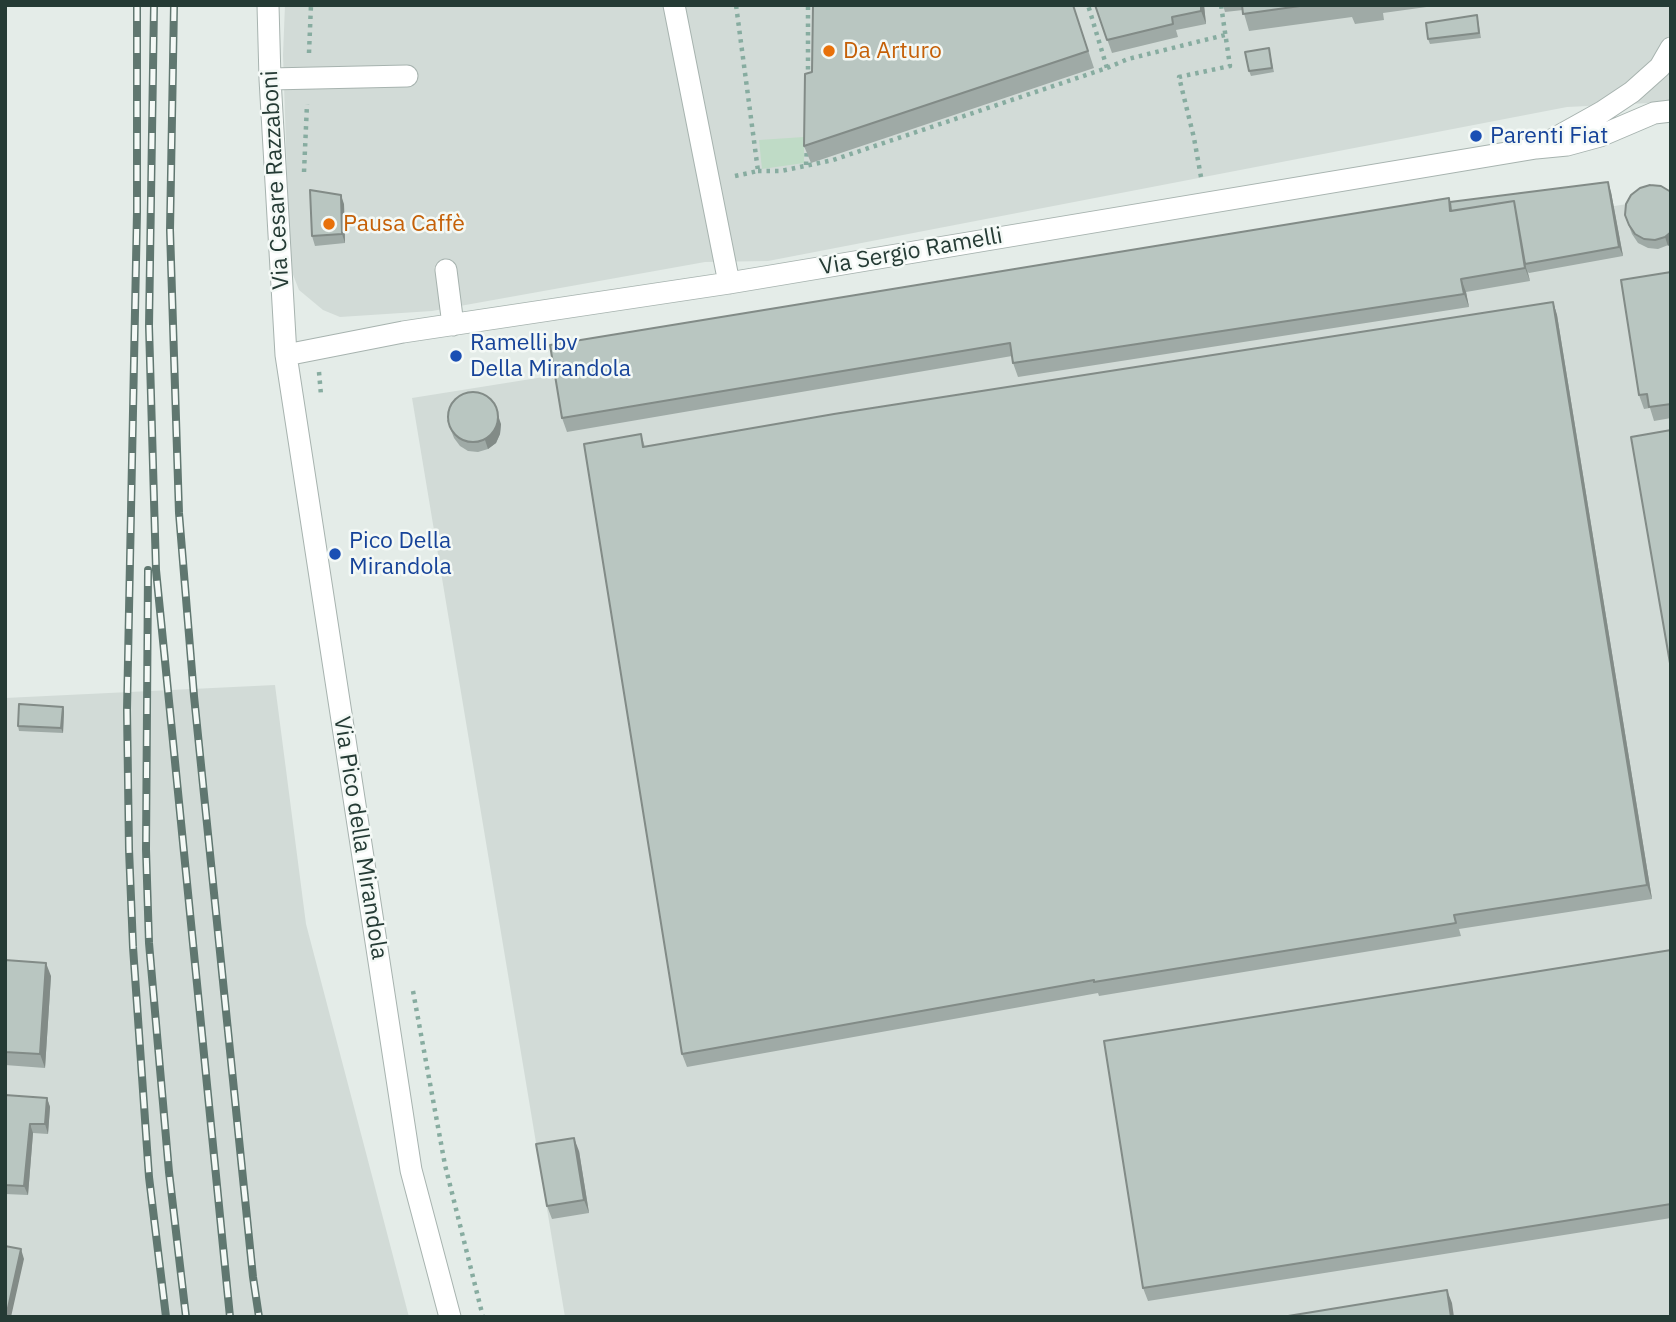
<!DOCTYPE html>
<meta charset="utf-8">
<style>
body{margin:0}
#map{position:relative;width:1676px;height:1322px;overflow:hidden;background:#e4ece8;font-family:"IBM Plex Sans",sans-serif}
canvas{display:block}
.frame{position:absolute;inset:0;border:7px solid #253b35;pointer-events:none}
</style>
<div id="map">
<canvas width="1676" height="1322"></canvas>
<div class="frame"></div>
</div>
<script>
const ctx = document.querySelector('canvas').getContext('2d');
ctx.lineJoin = 'round';
function fill(path, color) { ctx.fillStyle = color; ctx.fill(path, 'evenodd'); }
const toPath = rows => new Path2D(rows.map(r => 'M' + r).join(''));
function trace(path, color, width, dash) { ctx.strokeStyle = color; ctx.lineWidth = width; ctx.lineCap = dash ? 'butt' : 'round'; ctx.setLineDash(dash || []); ctx.stroke(path); }
function drawText(font, color, halo, rows, align = 'center') {
  ctx.font = font + ' "IBM Plex Sans",sans-serif'; ctx.lineWidth = 5; ctx.setLineDash([]); ctx.textBaseline = 'middle'; ctx.strokeStyle = halo; ctx.fillStyle = color; for (const [text, x, y, turn = 0] of rows) {
    ctx.save(); ctx.translate(x, y); ctx.rotate((+turn || 0) * Math.PI / 180); ctx.textAlign = isNaN(turn) ? turn : align; if (halo) ctx.strokeText(text, 0, 0); ctx.fillText(text, 0, 0); ctx.restore();
  }
}
fill(toPath([
 [285,5,1671,5,1671,102,1567,107,768,261,705,262,432,311,340,317,323,310,299,290,290,267,283,55],
 [1671,197,1671,1317,565,1317,412,398],
 [275,685,306,924,409,1317,5,1317,5,698]
]), '#d2dbd7');
fill(toPath([
 [804,137,804,163,762,169,759,140]
]), '#bfdbc6');
const minor = toPath([
 [268,5,270,79,286,355,411,1170,450,1317],
 [674,5,729,283],
 [270,79,407,76],
 [1550,141,1602,112,1632,92,1660,67,1671,48],
 [446,270,453,325],
 [286,355,403,332,729,283,1536,148,1567,145,1600,136,1654,113,1671,111]
]);
trace(minor, '#a7b3af', 23);
trace(toPath([
 [1521,5,1521,7],
 [309,53,311,5],
 [1107,68,1128,59,1225,35],
 [808,78,808,5],
 [806,165,807,146],
 [758,171,781,171,833,160,1107,68,1088,5],
 [304,172,307,104],
 [735,176,758,171,736,5],
 [1201,177,1194,138,1179,77,1230,66,1221,5],
 [319,372,321,395],
 [413,991,445,1165,483,1317]
]), '#87aca0', 4.5, [3.5, 5]);
trace(minor, '#fff', 21);
const rail = toPath([
 [137,5,137,212,127,710,129,849,133,947,149,1177,166,1317],
 [154,5,149,326,156,570,230,1317],
 [174,5,170,230,179,513,194,696,253,1277,259,1317],
 [148,570,146,849,149,943,169,1172,186,1317]
]);
trace(rail, '#607770', 8);
trace(rail, '#f4f9f6', 5, [16]);
fill(toPath([
 [1073,5,1094,68,811,163,804,146],
 [1095,5,1204,5,1206,24,1176,30,1178,37,1112,53],
 [1223,5,1441,5,1383,13,1384,20,1355,24,1352,17,1249,31,1243,10,1225,12],
 [1478,20,1481,38,1430,44,1428,39],
 [1269,48,1274,72,1251,76,1249,71],
 [1611,192,1623,256,1529,273,1528,272,1530,281,1466,292,1469,307,1018,377,1013,363,1012,356,567,432,562,418,1449,198,1450,202],
 [1671,192,1671,244,1658,249,1648,248,1638,243,1632,234,1625,215],
 [344,204,345,243,315,246,312,236],
 [1671,272,1671,418,1654,421,1650,408,1644,409,1639,395],
 [1553,302,1557,315,1652,899,1459,929,1461,936,1099,996,1098,993,687,1067,682,1054,641,434,645,447],
 [447,420,501,424,500,434,496,443,488,449,478,452,468,451,460,446,454,438],
 [63,707,64,711,63,733,19,731,18,726],
 [1671,950,1671,1218,1148,1301,1143,1288],
 [5,960,51,976,45,1068,5,1065],
 [5,1095,47,1098,50,1107,48,1134,33,1133,28,1195,5,1194],
 [579,1151,589,1213,552,1219,547,1206]
]), '#9faaa6');
fill(toPath([
 [1201,5,1204,5,1206,24,1201,11],
 [1608,182,1611,192,1623,256,1619,247],
 [341,195,344,204,345,243,342,234],
 [1514,201,1525,264,1530,281,1525,268],
 [1671,232,1671,244,1668,246,1665,237],
 [1461,279,1466,292,1469,307,1464,294],
 [1553,302,1557,315,1652,899,1647,885],
 [495,406,501,424,500,434,496,443,488,449,485,440],
 [63,707,64,711,63,733,61,728],
 [46,963,51,976,45,1068,40,1054],
 [47,1098,50,1107,48,1134,45,1124],
 [30,1124,33,1133,28,1195,24,1186],
 [574,1138,579,1151,589,1213,584,1200],
 [21,1249,24,1259,11,1317,6,1317],
 [1447,1290,1452,1303,1454,1317,1451,1317]
]), '#828b87');
const building = toPath([
 [813,5,1073,5,1088,51,804,146,805,74,812,72,813,5],
 [1095,5,1201,5,1201,11,1172,17,1173,24,1107,40,1095,5],
 [1242,5,1307,5,1243,14,1242,5],
 [1477,15,1479,33,1428,39,1426,23,1477,15],
 [1269,48,1272,68,1249,71,1245,52,1269,48],
 [1608,182,1619,247,1525,264,1514,201,1451,211,1450,202,1608,182],
 [1650,185,1661,186,1671,192,1671,232,1665,237,1655,240,1644,239,1635,234,1629,225,1625,215,1626,204,1631,195,1640,188,1650,185],
 [310,190,341,195,342,234,312,236,310,190],
 [1449,198,1450,211,1514,201,1525,268,1461,279,1464,294,1013,363,1010,343,562,418,550,345,1449,198],
 [1671,272,1671,404,1649,407,1647,394,1639,395,1621,280,1671,272],
 [1553,302,1647,885,1454,915,1456,923,1094,982,1094,980,682,1054,584,444,641,434,643,447,834,414,1553,302],
 '448 417a25 25 0 1 1 50 0a25 25 0 1 1-50 0Z',
 [1671,430,1671,669,1631,437,1671,430],
 [19,704,63,707,61,728,18,726,19,704],
 [1671,950,1671,1204,1143,1288,1104,1041,1671,950],
 [5,960,46,963,40,1054,5,1052,5,960],
 [5,1095,47,1098,45,1124,30,1124,24,1186,5,1185,5,1095],
 [574,1138,584,1200,547,1206,536,1144,574,1138],
 [5,1246,21,1249,6,1317,5,1317,5,1246],
 [1447,1290,1451,1317,1282,1317,1447,1290]
]);
fill(building, '#b9c6c1');
trace(building, '#828b87', 2);
for (const [x, y, r, color] of [
 [829,51,7,"#e8710a"],
 [1476,136,7,"#1a4fb4"],
 [329,224,7,"#e8710a"],
 [456,356,7,"#1a4fb4"],
 [335,554,7,"#1a4fb4"]
]) { const dot = new Path2D(); dot.arc(x, y, r, 0, 2 * Math.PI); ctx.fillStyle = color; ctx.fill(dot); trace(dot, '#f4f9f6', 2.5); }
drawText('23px', '#c56008', '#f4f9f6', [
 ["Da Arturo",843,51],
 ["Pausa Caffè",343,224]
], 'left');
drawText('23px', '#164399', '#f4f9f6', [
 ["Parenti Fiat",1490,136],
 ["Ramelli bv",470,343],
 ["Della Mirandola",470,369],
 ["Pico Della",349,541],
 ["Mirandola",349,567]
], 'left');
drawText('23px', '#253b35', '#f4f9f6', [
 ["Via Cesare Razzaboni",276,180,-93],
 ["Via Sergio Ramelli",911,252,-10],
 ["Via Pico della Mirandola",360,838,81]
]);
</script>
